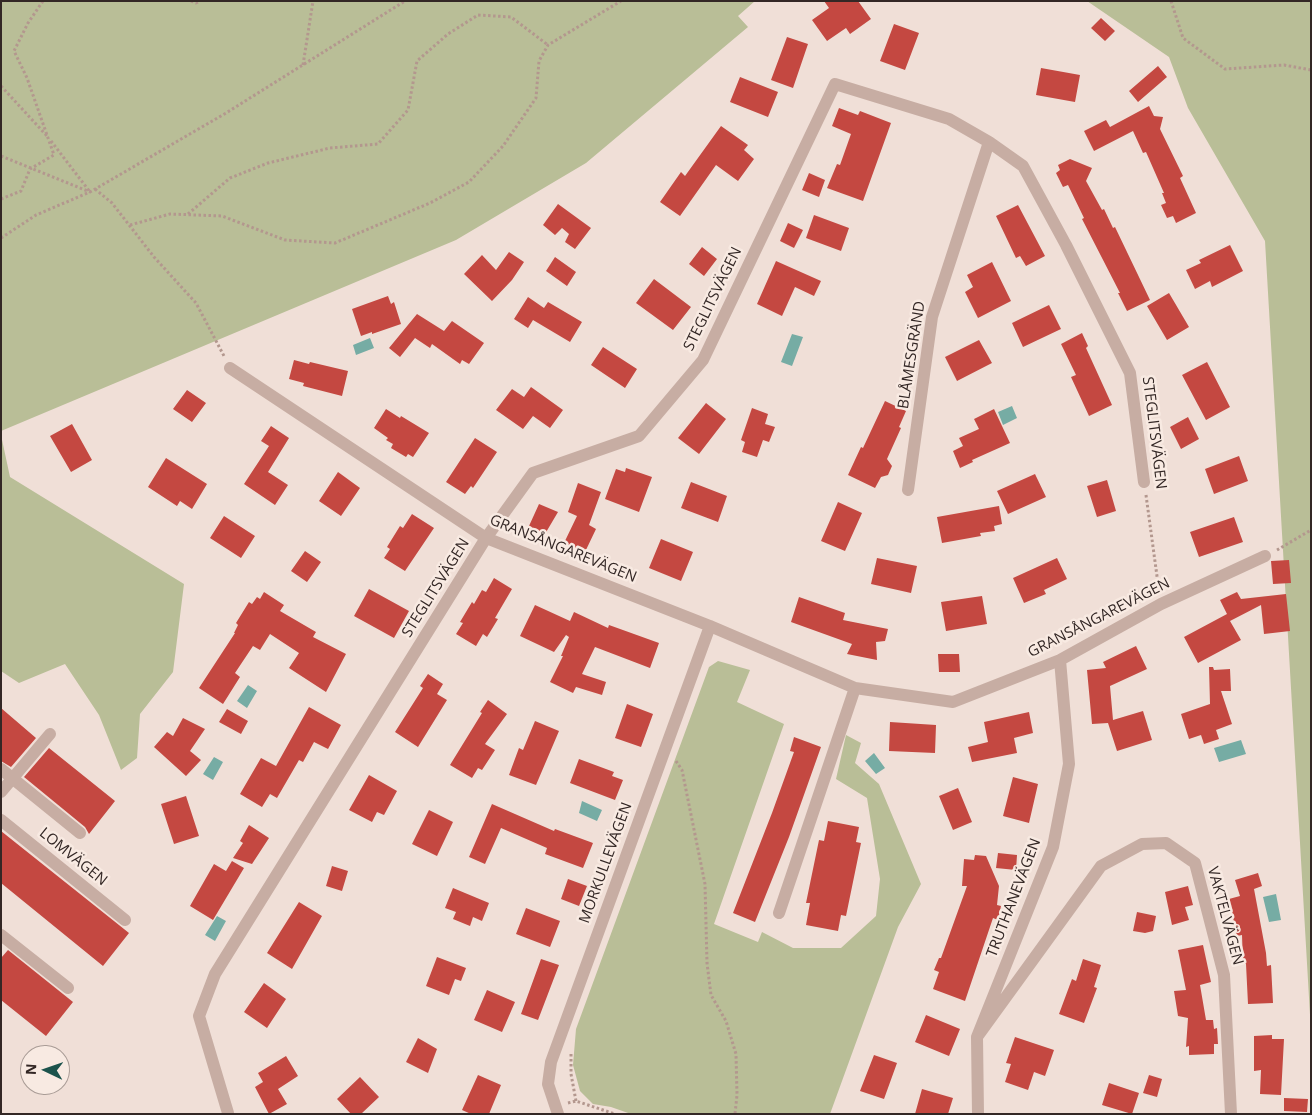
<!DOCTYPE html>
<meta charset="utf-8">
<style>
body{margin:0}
#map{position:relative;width:1312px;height:1115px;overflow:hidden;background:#f0dfd7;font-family:"Open Sans",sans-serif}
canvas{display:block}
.frame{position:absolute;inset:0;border:2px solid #332725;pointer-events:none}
.north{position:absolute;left:20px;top:1045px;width:50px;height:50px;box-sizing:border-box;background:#f8eae2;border:1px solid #a99c96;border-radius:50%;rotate:273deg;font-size:14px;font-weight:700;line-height:20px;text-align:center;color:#332725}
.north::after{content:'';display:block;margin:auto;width:18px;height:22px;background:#1c534c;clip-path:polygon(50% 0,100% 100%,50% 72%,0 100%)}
</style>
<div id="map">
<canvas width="1312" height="1115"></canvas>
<div class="frame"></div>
<div class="north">N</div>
</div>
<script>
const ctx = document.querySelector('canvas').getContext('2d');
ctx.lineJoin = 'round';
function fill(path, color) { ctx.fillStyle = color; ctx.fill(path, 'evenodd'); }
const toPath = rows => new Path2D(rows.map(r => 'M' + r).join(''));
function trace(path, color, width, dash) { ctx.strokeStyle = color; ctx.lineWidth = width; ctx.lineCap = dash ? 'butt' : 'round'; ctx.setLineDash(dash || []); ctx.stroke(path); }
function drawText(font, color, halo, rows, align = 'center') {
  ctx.font = font + ' "Open Sans",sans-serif'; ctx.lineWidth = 5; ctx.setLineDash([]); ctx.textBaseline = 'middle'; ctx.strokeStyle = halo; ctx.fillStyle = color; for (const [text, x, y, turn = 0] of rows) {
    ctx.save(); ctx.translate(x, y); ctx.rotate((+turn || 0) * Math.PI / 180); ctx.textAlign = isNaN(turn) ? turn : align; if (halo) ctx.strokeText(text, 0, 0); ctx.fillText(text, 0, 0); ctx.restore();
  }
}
fill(toPath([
 [1,1,755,1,738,16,748,27,586,163,456,240,1,431],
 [1087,1,1311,1,1311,1032,1265,241,1188,108,1169,57],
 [1,435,10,477,184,584,173,672,140,714,137,758,121,770,99,715,65,664,19,683,1,671],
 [718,661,750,670,737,702,784,724,714,924,758,942,762,932,793,948,841,948,876,916,880,879,867,798,836,779,846,735,861,743,855,763,879,784,921,884,898,927,830,1114,631,1114,611,1107,593,1104,580,1091,573,1065,576,1029,709,667]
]), '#b9be97');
fill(toPath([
 [792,334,803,337,792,366,781,362],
 [370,338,374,348,356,355,353,345],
 [1012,406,1017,418,1003,425,998,412],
 [248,685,257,691,247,708,237,701],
 [1241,740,1246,754,1219,762,1214,748],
 [874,753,885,768,876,774,865,761],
 [214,757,223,762,213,780,203,774],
 [582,801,602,810,597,821,579,813],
 [1276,894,1281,920,1269,922,1263,897],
 [217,916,226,921,215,941,205,935]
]), '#76aca4');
fill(toPath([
 [824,1,858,1,871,19,850,34,846,28,827,41,812,20,829,8],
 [1101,18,1115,31,1105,41,1091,28],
 [894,24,919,33,905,70,880,61],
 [787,37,808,44,793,88,771,80],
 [1158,66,1167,77,1138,102,1129,91],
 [1041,68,1080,75,1075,102,1036,95],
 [740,77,778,92,768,117,730,102],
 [1149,106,1154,116,1163,117,1160,129,1183,176,1180,178,1196,213,1176,223,1173,216,1167,218,1161,205,1166,203,1162,193,1164,193,1146,152,1143,153,1133,131,1094,151,1084,131,1106,120,1110,127],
 [839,108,858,115,860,111,891,123,863,201,827,188,837,164,840,165,851,134,832,126],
 [721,126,748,145,744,150,754,159,738,181,716,165,680,216,660,202,681,172,685,176],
 [1070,159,1092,168,1086,181,1102,210,1104,209,1113,228,1115,227,1150,300,1127,311,1118,293,1120,293,1082,219,1084,218,1068,185,1063,187,1056,173,1060,170,1058,165],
 [809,173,825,180,819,197,802,190],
 [558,204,591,228,575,249,565,242,569,234,562,228,555,235,543,225],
 [1018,205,1045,256,1026,266,1020,256,1016,258,996,216],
 [814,215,849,228,841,251,806,238],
 [788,223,803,230,794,248,780,241],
 [1230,245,1243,271,1212,287,1210,281,1195,289,1186,270,1201,263,1199,260],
 [702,247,717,259,704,276,689,264],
 [509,252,524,262,512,280,492,301,464,274,482,255,496,270],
 [555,257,576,272,567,286,546,271],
 [776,261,821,281,814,296,795,287,782,316,757,304],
 [992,262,1011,301,978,318,965,292,973,287,967,275],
 [654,279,691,307,673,330,636,303],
 [1169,293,1189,327,1167,340,1147,306],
 [388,296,391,304,394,302,401,324,372,334,372,332,361,336,352,309],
 [528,297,544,308,548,302,582,322,570,342,533,320,528,328,514,319],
 [1049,305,1061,329,1023,347,1012,323],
 [417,314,444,331,452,321,484,343,469,364,462,360,460,364,432,344,430,348,415,338,400,357,389,348],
 [1082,333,1088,346,1086,348,1112,405,1089,416,1071,377,1076,375,1061,344],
 [979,340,992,363,957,381,945,357],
 [603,347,637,369,625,388,591,365],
 [294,360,309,364,310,362,348,371,342,396,303,386,304,383,289,379],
 [1207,362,1230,407,1206,420,1182,375],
 [531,387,563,410,550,428,533,416,523,429,496,410,512,389,524,397],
 [187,390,206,403,192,422,173,409],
 [885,401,906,411,899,427,901,428,887,459,892,466,888,475,881,477,875,488,848,475,861,447,863,448],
 [706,403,726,419,699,454,678,438],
 [752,408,768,414,765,424,775,427,769,442,763,440,757,457,742,452,745,442,741,440],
 [386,409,400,418,401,416,429,433,413,457,408,454,406,457,391,448,393,444,386,440,388,438,374,428],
 [994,409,1010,443,972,460,973,462,960,468,953,451,963,446,959,438,979,429,974,419],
 [1188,417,1199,439,1181,449,1170,427],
 [72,424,92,460,71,472,50,436],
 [271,426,289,438,268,472,288,485,275,505,244,484,269,446,261,441],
 [475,438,497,452,473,488,471,486,465,494,446,482],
 [1239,456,1248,481,1214,494,1205,469],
 [166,458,207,484,192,509,180,501,177,506,148,487],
 [626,468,652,477,639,512,605,499,616,469,625,472],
 [338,472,360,488,341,516,319,501],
 [1035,474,1046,497,1008,514,997,491],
 [1107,480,1116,511,1097,517,1087,486],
 [691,482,727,496,718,522,681,508],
 [578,483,601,492,589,525,596,529,585,552,564,543,577,516,568,512],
 [838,502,862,513,845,551,821,541],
 [539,504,558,512,545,534,529,526],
 [999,506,1002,524,994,526,995,531,980,533,981,536,942,543,937,517],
 [412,514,434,528,405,571,384,558,390,549,387,547,400,526,403,528],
 [224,516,255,536,241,558,210,538],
 [1234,517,1243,542,1199,557,1190,532],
 [661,539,693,552,681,581,649,568],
 [305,551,321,562,307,582,291,571],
 [877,558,917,566,911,593,871,584],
 [1057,558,1067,579,1044,590,1046,594,1024,603,1013,578],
 [1289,560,1291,583,1273,584,1271,561],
 [494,578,512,589,495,618,498,619,487,637,483,634,476,646,456,634,463,623,460,622,472,602,474,604,482,590,486,592],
 [369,589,409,611,394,638,354,616],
 [264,592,284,605,280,611,316,632,313,637,346,654,326,692,289,668,299,653,270,634,260,650,253,646,235,673,240,677,223,704,199,688,235,633,234,633,238,625,236,623,249,602,252,604,257,597,260,599],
 [1237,592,1241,599,1286,594,1290,631,1264,634,1261,605,1230,621,1241,640,1198,663,1184,637,1227,614,1220,600],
 [982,596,987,624,946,631,941,602],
 [799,597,845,613,843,620,888,629,885,641,876,642,877,660,847,654,852,644,791,622],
 [535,605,570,621,574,612,608,628,609,625,659,643,650,668,595,647,582,674,606,682,602,695,576,687,573,693,550,682,563,656,561,656,569,637,566,635,554,652,520,636],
 [1136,646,1147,669,1110,686,1113,720,1143,711,1152,740,1117,751,1108,723,1092,724,1087,670,1106,668,1103,662],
 [938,654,959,654,960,672,939,672],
 [1209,667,1213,667,1214,670,1230,669,1231,691,1221,691,1232,724,1216,730,1219,739,1204,744,1201,735,1189,739,1181,714,1210,704],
 [428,674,443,684,437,694,447,700,418,747,395,732,423,688,420,686],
 [488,700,507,714,485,744,495,750,482,770,478,768,472,778,450,765,482,713,480,712],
 [627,704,653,714,641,747,615,738],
 [309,707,341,725,328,749,314,742,303,762,299,760,277,798,270,794,262,807,240,794,261,758,276,766],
 [1,708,36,738,11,767,1,761],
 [227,709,248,721,241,734,219,722],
 [1029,712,1033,733,1014,738,1017,753,972,762,968,747,988,742,984,722],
 [183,718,205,729,190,751,201,760,186,776,154,747,167,732,173,736],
 [535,721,559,731,536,785,509,775,519,748,523,750],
 [890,722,936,725,935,753,889,751],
 [794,737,821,747,789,837,755,922,733,913,772,813,794,752,790,751],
 [49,748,115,801,89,834,85,827,24,777],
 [579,759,614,772,612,776,623,780,615,800,570,783],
 [369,775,397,791,384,815,377,812,372,822,349,810],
 [1013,777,1038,784,1029,823,1003,816],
 [958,788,972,822,953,830,939,796],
 [186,796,199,836,174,844,161,804],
 [492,804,554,831,555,829,593,843,583,868,545,854,547,848,501,828,485,864,469,857],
 [429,810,453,822,437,856,412,844],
 [828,821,859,827,856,842,861,843,846,916,841,915,838,931,806,925,810,903,806,903,819,840,824,841],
 [249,825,269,838,252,864,233,858,243,843,240,841],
 [1,831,129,933,103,966,1,883],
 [998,853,1017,855,1016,870,996,868],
 [975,855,986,856,999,886,997,905,1001,906,998,920,993,918,965,1001,933,989,939,972,934,970,939,958,941,958,967,886,962,886,964,859,974,860],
 [232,861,244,868,213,920,190,906,214,864,226,871],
 [332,866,348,871,342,891,326,886],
 [1258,873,1262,886,1254,889,1266,953,1267,966,1271,965,1273,1003,1248,1004,1246,964,1243,964,1242,935,1237,936,1229,899,1240,896,1235,880],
 [568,879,587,886,579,906,561,899],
 [1188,886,1193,905,1185,907,1189,920,1172,925,1165,892],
 [453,888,489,903,482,921,473,917,470,926,453,919,456,912,445,908],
 [299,902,322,916,292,969,267,953],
 [526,908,560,921,550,947,516,934],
 [1137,912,1156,916,1153,931,1145,933,1133,931],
 [1203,945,1211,982,1200,985,1206,1020,1213,1020,1214,1029,1217,1028,1218,1044,1214,1044,1214,1054,1189,1055,1189,1046,1186,1047,1188,1018,1178,1016,1174,991,1186,990,1178,950],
 [8,950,73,1002,46,1036,1,1000,1,958],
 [437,957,466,968,461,981,455,979,449,995,426,986],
 [541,959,559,965,538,1020,521,1014],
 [1083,959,1101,965,1094,987,1097,988,1084,1023,1059,1014,1072,979,1076,981],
 [264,983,286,999,267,1028,244,1012],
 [487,990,515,1002,502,1032,474,1020],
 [926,1015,960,1029,949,1056,915,1042],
 [1272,1035,1272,1039,1284,1039,1281,1095,1260,1094,1261,1070,1254,1071,1254,1036],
 [1015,1037,1054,1050,1045,1076,1034,1072,1028,1090,1005,1082,1011,1064,1006,1063],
 [418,1038,437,1049,428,1073,406,1062],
 [874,1055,897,1063,884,1099,860,1091],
 [286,1056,298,1076,278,1089,287,1104,269,1114,255,1087,263,1082,258,1073],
 [478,1075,501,1085,489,1114,471,1114,462,1110],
 [1149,1075,1162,1079,1157,1097,1143,1093],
 [360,1077,379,1097,361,1114,351,1114,337,1099],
 [1109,1083,1139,1093,1132,1114,1102,1105],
 [922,1089,953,1098,948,1114,915,1114],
 [1284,1098,1308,1099,1307,1112,1284,1111]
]), '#c44841');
trace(toPath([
 [191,1,196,3,200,1],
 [1171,1,1183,38,1225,69,1284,65,1311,70],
 [303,65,313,1],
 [1,86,47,136],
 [51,141,90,192],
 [1,156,90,192],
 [95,189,112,203,154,257,196,303,224,356],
 [1,199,21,191,30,169,54,155,27,78,14,51,28,23,43,1],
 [188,214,230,178,268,163,330,148,378,144,408,110,417,61,448,34,478,15,511,17,548,45],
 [130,225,170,214,222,216,285,240,335,243,430,203,469,182,503,146,536,98,539,61,548,45,621,1],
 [1,238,36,215,90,192,226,113,405,1],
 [1146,495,1159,591],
 [1277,550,1311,530],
 [676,761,682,770,705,884,707,963,711,995,726,1021,736,1054,737,1095,735,1114],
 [571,1054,571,1074,576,1101],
 [568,1103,576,1101,615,1114]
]), '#b3978e', 3, [2.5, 2.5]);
trace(toPath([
 [230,368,486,538,710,626,855,688,953,702,1060,660,1161,604,1265,556],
 [908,490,932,317,989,142],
 [1,769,80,833],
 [1,792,50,734],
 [1,820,125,920],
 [779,913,855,688],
 [1,935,68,988],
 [977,1037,1101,866,1142,844,1166,843,1195,863,1224,975,1231,1114],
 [228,1113,199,1016,215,974,486,538,533,473,639,436,703,360,835,84,949,119,989,142,1023,166,1066,245,1130,373,1144,482],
 [558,1114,548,1084,551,1062,710,626],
 [978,1114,977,1037,1053,847,1069,764,1060,660]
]), '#c7ada3', 12);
drawText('15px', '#332725', '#f8eae2', [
 ["STEGLITSVÄGEN",713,299,-64],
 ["BLÅMESGRÄND",912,355,-81],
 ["STEGLITSVÄGEN",1154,433,83],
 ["GRANSÅNGAREVÄGEN",563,549,22],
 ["STEGLITSVÄGEN",436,588,-58],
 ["GRANSÅNGAREVÄGEN",1099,618,-27],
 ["LOMVÄGEN",73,857,39],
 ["MORKULLEVÄGEN",606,863,-70],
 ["TRUTHANEVÄGEN",1014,898,-69],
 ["VAKTELVÄGEN",1225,916,75]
]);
</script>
